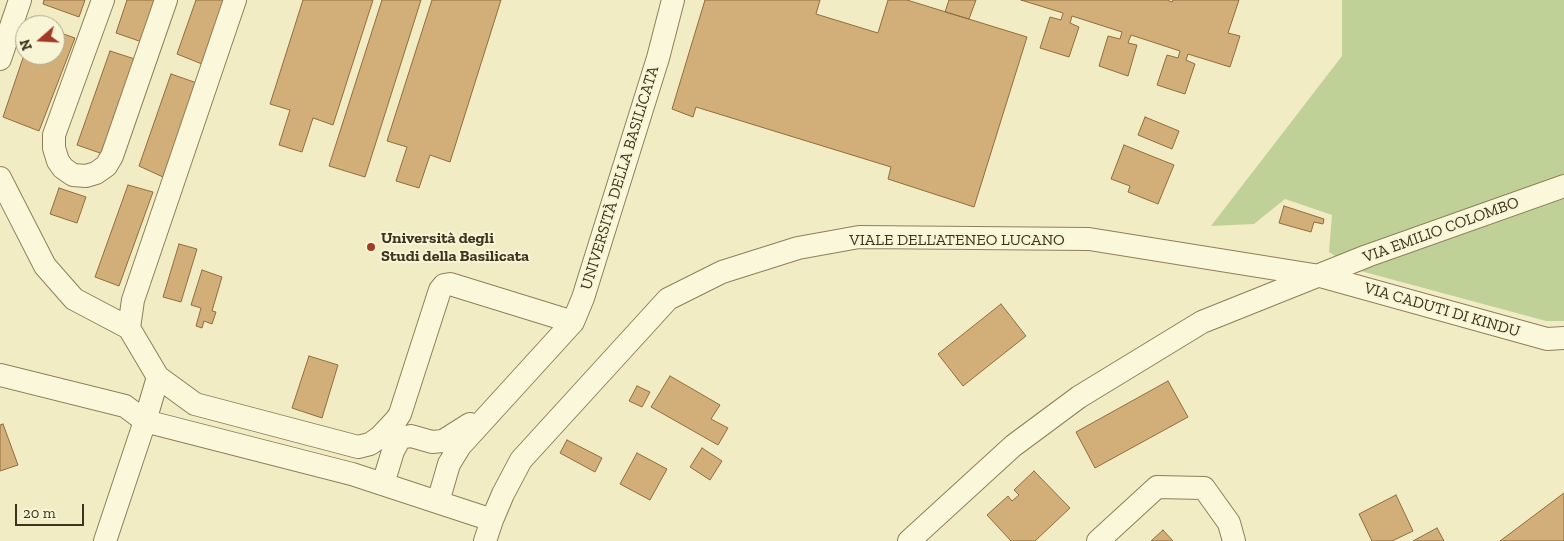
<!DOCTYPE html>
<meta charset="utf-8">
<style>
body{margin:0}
#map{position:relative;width:1564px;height:541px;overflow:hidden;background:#f2ecc5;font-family:"Zilla Slab",serif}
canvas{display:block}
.north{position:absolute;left:15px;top:15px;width:50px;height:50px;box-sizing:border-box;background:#f8f5d6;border:1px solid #aea78c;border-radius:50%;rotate:251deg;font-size:14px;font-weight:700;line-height:20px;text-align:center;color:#3e331e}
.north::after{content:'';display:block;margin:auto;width:18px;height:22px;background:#a23b25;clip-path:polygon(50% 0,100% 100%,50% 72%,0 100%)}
.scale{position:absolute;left:15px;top:504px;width:69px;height:22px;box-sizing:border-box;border:2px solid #3e331e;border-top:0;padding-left:6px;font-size:15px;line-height:18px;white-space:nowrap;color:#3e331e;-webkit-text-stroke:4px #f8f5d6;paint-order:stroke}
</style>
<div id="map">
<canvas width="1564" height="541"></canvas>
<div class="north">N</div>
<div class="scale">20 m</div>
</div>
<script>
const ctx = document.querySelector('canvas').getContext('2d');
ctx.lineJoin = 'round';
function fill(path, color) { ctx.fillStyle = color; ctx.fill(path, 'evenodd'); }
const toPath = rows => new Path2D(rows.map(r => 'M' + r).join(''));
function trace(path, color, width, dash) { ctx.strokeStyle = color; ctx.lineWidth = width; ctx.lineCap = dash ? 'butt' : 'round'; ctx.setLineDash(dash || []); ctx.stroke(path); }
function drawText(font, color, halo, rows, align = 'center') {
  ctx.font = font + ' "Zilla Slab",serif'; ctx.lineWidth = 4; ctx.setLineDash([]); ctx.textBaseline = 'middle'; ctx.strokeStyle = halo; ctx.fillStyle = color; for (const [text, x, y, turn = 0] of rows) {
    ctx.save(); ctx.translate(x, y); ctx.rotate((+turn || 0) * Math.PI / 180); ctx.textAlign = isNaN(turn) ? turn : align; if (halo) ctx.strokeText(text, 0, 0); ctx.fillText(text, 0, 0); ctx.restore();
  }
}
fill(toPath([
 [1342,0,1564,0,1564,321,1546,321,1357,270,1329,252,1332,215,1285,199,1254,224,1211,226,1342,56]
]), '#c0d198');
const building = toPath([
 [44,0,85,0,79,17,43,4,44,0],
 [127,0,156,0,142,42,116,33,127,0],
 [196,0,225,0,202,64,177,54,196,0],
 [303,0,373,0,333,125,313,118,302,152,279,145,290,110,270,104,303,0],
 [382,0,421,0,365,177,329,166,382,0],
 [432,0,501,0,450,162,430,155,419,188,396,181,407,147,387,141,432,0],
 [705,0,820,0,816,14,878,33,888,0,907,0,1027,37,974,207,888,179,891,167,696,107,693,117,672,109,705,0],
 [949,0,976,0,969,19,945,12,949,0],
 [1021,0,1167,0,1172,2,1173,0,1239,0,1228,33,1240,36,1230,67,1188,54,1186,60,1195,64,1185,94,1157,85,1167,55,1178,58,1180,51,1131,35,1128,43,1137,45,1128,76,1099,66,1108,36,1120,39,1122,32,1072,16,1070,23,1079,27,1069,57,1040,48,1050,17,1061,20,1063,13,1021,0],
 [55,31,75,38,39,131,3,117,25,52,25,55,55,55,55,31],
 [110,51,138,60,103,154,77,145,110,51],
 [171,74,197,83,163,177,139,166,171,74],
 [1145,117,1179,131,1172,149,1138,135,1145,117],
 [1124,145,1174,165,1158,204,1128,192,1130,186,1111,179,1124,145],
 [128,185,153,192,119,286,95,277,128,185],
 [59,188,86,197,77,223,50,214,59,188],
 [1284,206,1324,219,1323,224,1314,222,1311,232,1279,223,1284,206],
 [179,244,197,249,181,302,163,297,179,244],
 [202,270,222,277,212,311,216,312,212,324,204,321,202,328,196,326,201,308,191,305,202,270],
 [1001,304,1026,336,963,386,938,354,1001,304],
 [309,356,338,365,322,418,292,408,309,356],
 [670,376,720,405,711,419,728,428,718,445,651,407,670,376],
 [1168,381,1188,417,1095,468,1076,432,1168,381],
 [637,386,650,392,642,407,629,401,637,386],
 [3,424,18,465,0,471,0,425,3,424],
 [567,440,602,458,595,472,560,453,567,440],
 [702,448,722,461,710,480,690,467,702,448],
 [637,453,667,469,650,500,620,484,637,453],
 [1034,471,1070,508,1035,541,1011,541,987,515,1008,496,1012,501,1019,495,1014,490,1034,471],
 [1564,493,1564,541,1500,541,1564,493],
 [1396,495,1413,531,1392,541,1372,541,1359,514,1396,495],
 [1437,528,1444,541,1413,541,1437,528],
 [1163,530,1173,541,1151,541,1163,530]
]);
fill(building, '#d2ae78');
trace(building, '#906d3d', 1);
const minor = toPath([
 [103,0,54,135,54,148,58,161,63,168,73,175,86,176,96,173,106,166,112,156,166,0],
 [0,59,20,0],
 [0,178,45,266,74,299,129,328,158,377,145,421,125,406,0,375],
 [129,328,133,300,235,0],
 [158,377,195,404,358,447,370,444,380,437,396,420,400,414,440,290,444,285,450,284,573,322],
 [383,484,393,451,400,438,411,436,432,442,443,441,470,424],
 [438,502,449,464,460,446,573,322,583,298,658,58,673,0],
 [105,541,145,421,352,474,492,520],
 [485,541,492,520,503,494,521,460,668,299,722,272,798,248,859,237,1089,239,1320,276,1547,339,1564,338],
 [909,541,1013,446,1079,397,1202,322,1367,256,1564,186],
 [1098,541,1157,487,1204,488,1229,523,1234,541]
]);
trace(minor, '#8f7f59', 24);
trace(minor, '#fbf7da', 22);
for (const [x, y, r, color] of [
 [371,247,5,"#a23b25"]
]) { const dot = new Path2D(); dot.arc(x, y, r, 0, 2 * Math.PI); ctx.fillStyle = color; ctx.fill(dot); trace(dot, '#f8f5d6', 2); }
drawText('16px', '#3e331e', '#f8f5d6', [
 ["UNIVERSITÀ DELLA BASILICATA",620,178,-73],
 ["VIA EMILIO COLOMBO",1441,230,-20],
 ["VIALE DELL'ATENEO LUCANO",957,240],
 ["VIA CADUTI DI KINDU",1442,310,16]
]);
drawText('bold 16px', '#3e331e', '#f8f5d6', [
 ["Università degli",381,238],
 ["Studi della Basilicata",381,256]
], 'left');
</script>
